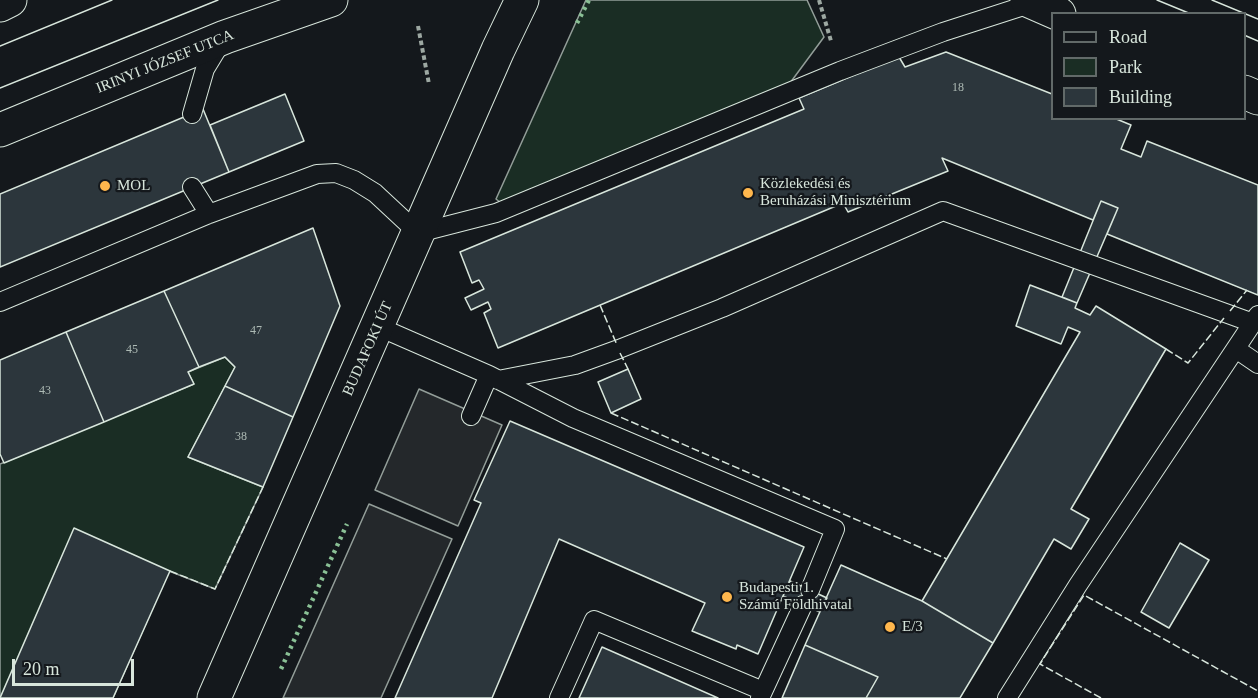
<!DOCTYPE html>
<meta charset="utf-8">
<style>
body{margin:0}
#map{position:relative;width:1258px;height:698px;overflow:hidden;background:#14181c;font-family:Georgia,serif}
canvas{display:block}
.legend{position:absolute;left:1051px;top:12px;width:195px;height:108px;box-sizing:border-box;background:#14181c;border:2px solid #626a69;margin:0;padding:8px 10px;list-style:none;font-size:18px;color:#d8e6dc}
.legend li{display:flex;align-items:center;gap:12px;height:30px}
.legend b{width:30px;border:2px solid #626a69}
.scale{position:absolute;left:12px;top:659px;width:122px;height:27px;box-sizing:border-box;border:3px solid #d8e6dc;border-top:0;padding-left:8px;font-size:18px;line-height:21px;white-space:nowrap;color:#d8e6dc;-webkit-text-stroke:4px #14181c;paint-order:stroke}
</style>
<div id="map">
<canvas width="1258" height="698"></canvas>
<ul class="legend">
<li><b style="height:8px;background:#14181c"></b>Road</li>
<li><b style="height:16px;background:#1a2d24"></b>Park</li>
<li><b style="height:16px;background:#2c363c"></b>Building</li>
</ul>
<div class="scale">20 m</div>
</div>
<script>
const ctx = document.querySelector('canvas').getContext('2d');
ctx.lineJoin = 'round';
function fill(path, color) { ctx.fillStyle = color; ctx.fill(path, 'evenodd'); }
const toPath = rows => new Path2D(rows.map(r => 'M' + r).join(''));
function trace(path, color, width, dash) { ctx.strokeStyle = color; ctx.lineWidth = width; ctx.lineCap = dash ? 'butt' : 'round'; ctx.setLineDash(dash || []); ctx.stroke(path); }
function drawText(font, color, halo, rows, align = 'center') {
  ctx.font = font + ' Georgia,serif'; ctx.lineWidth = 4.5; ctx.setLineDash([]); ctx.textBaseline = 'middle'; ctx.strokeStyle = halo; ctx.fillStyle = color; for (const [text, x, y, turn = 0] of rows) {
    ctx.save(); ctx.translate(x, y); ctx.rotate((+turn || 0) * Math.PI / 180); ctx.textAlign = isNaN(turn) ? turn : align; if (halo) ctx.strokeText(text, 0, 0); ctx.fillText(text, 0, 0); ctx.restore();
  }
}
const green = toPath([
 [586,0,807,0,824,37,790,83,501,203,496,199,586,0],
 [225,357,235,367,188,457,263,487,215,589,169,571,113,698,0,698,0,464,194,384,188,372,225,357]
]);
fill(green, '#1a2d24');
trace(green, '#939e99', 1.5);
const parking = toPath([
 [419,389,502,425,458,526,375,490,419,389],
 [369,504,452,539,381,698,283,698,369,504]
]);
fill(parking, '#24282b');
trace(parking, '#939e99', 1.5);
const building = toPath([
 [946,52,1052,94,1052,118,1114,118,1131,125,1121,149,1141,157,1147,141,1258,185,1258,295,1107,234,1118,208,1101,201,1093,220,942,158,948,171,848,212,843,203,498,348,484,313,491,309,488,302,471,310,465,298,484,289,479,280,472,283,460,252,804,109,799,98,849,77,899,57,905,67,946,52],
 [285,94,304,141,229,172,210,125,285,94],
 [203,109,229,172,0,267,0,194,203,109],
 [1101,201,1118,208,1077,303,1062,297,1101,201],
 [313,228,340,306,293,417,225,386,235,367,225,357,199,367,164,291,313,228],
 [1030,285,1077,303,1075,308,1090,315,1096,306,1166,349,1071,509,1089,519,1071,549,1054,539,993,643,922,601,1080,332,1068,327,1061,344,1016,326,1030,285],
 [164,291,199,367,188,372,194,384,104,422,66,332,164,291],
 [66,332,104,422,4,463,0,454,0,360,66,332],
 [628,369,641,399,611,413,598,382,628,369],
 [225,386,293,417,263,487,188,457,225,386],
 [510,421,804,547,758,654,737,645,736,649,692,631,705,603,559,539,492,698,395,698,481,503,474,500,510,421],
 [74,528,170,571,113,698,0,698,74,528],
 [1180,543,1209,560,1169,628,1141,612,1180,543],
 [841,565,922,601,993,643,960,698,866,698,878,677,805,645,841,565],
 [790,581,827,598,820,612,783,596,790,581],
 [805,645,878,677,866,698,782,698,805,645],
 [602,647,718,698,579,698,602,647]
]);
fill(building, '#2c363c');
trace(building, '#d8e6dc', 1.5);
const service = toPath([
 [192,114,205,69,222,41],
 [192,187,209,214],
 [0,302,209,214,317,174,336,173,354,180,375,193,418,233,496,213,840,71,943,32,1033,3],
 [379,327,489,375,573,418,835,529,810,590],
 [1236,349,1258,364],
 [498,380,575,365,619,349,722,308,943,211,1253,323],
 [471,416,489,375],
 [559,698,594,620,763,691],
 [760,698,803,605],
 [1007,698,1078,585,1258,315]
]);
const tertiary = toPath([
 [214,698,498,50,522,0]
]);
const secondary = toPath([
 [1027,0,1059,14],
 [0,5,10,0],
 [1244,92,1258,98],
 [0,130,225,37,331,0]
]);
trace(service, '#d8e6dc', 20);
trace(tertiary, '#d8e6dc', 35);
trace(secondary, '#d8e6dc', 35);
trace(toPath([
 [819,0,831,41],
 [418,26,429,84]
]), '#9da8a2', 4, [4.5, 3]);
trace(service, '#14181c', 18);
trace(tertiary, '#14181c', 33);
trace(secondary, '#14181c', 33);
trace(toPath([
 [1157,0,1191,14],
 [1212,0,1258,19],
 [1244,35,1258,41],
 [0,46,112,0],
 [0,88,218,0]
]), '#d8e6dc', 1.5);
trace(toPath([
 [577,23,589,0],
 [281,669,347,524]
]), '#8ac095', 4.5, [3, 4.5]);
trace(toPath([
 [600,305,617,345],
 [1230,311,1247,290],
 [1166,349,1188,363,1224,318],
 [620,353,628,369],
 [611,413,947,559],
 [170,571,215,589,263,487],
 [1101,698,1040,664,1084,595,1258,691]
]), '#d8e6dc', 1.5, [8, 3]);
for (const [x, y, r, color] of [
 [105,186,6,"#ffb74d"],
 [748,193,6,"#ffb74d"],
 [727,597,6,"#ffb74d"],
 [890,627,6,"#ffb74d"]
]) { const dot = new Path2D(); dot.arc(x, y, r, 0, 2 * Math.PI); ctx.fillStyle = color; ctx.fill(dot); trace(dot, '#14181c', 2); }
drawText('12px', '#adbab4', null, [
 ["18",958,88],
 ["47",256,331],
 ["45",132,350],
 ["43",45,391],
 ["38",241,437]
]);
drawText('15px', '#d8e6dc', '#14181c', [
 ["IRINYI JÓZSEF UTCA",165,62,-22],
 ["BUDAFOKI ÚT",368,349,-66]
]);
drawText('15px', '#d8e6dc', '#14181c', [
 ["Közlekedési és",760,184],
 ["Beruházási Minisztérium",760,201],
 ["MOL",117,186],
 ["Budapesti 1.",739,588],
 ["Számú Földhivatal",739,605],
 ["E/3",902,627]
], 'left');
</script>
